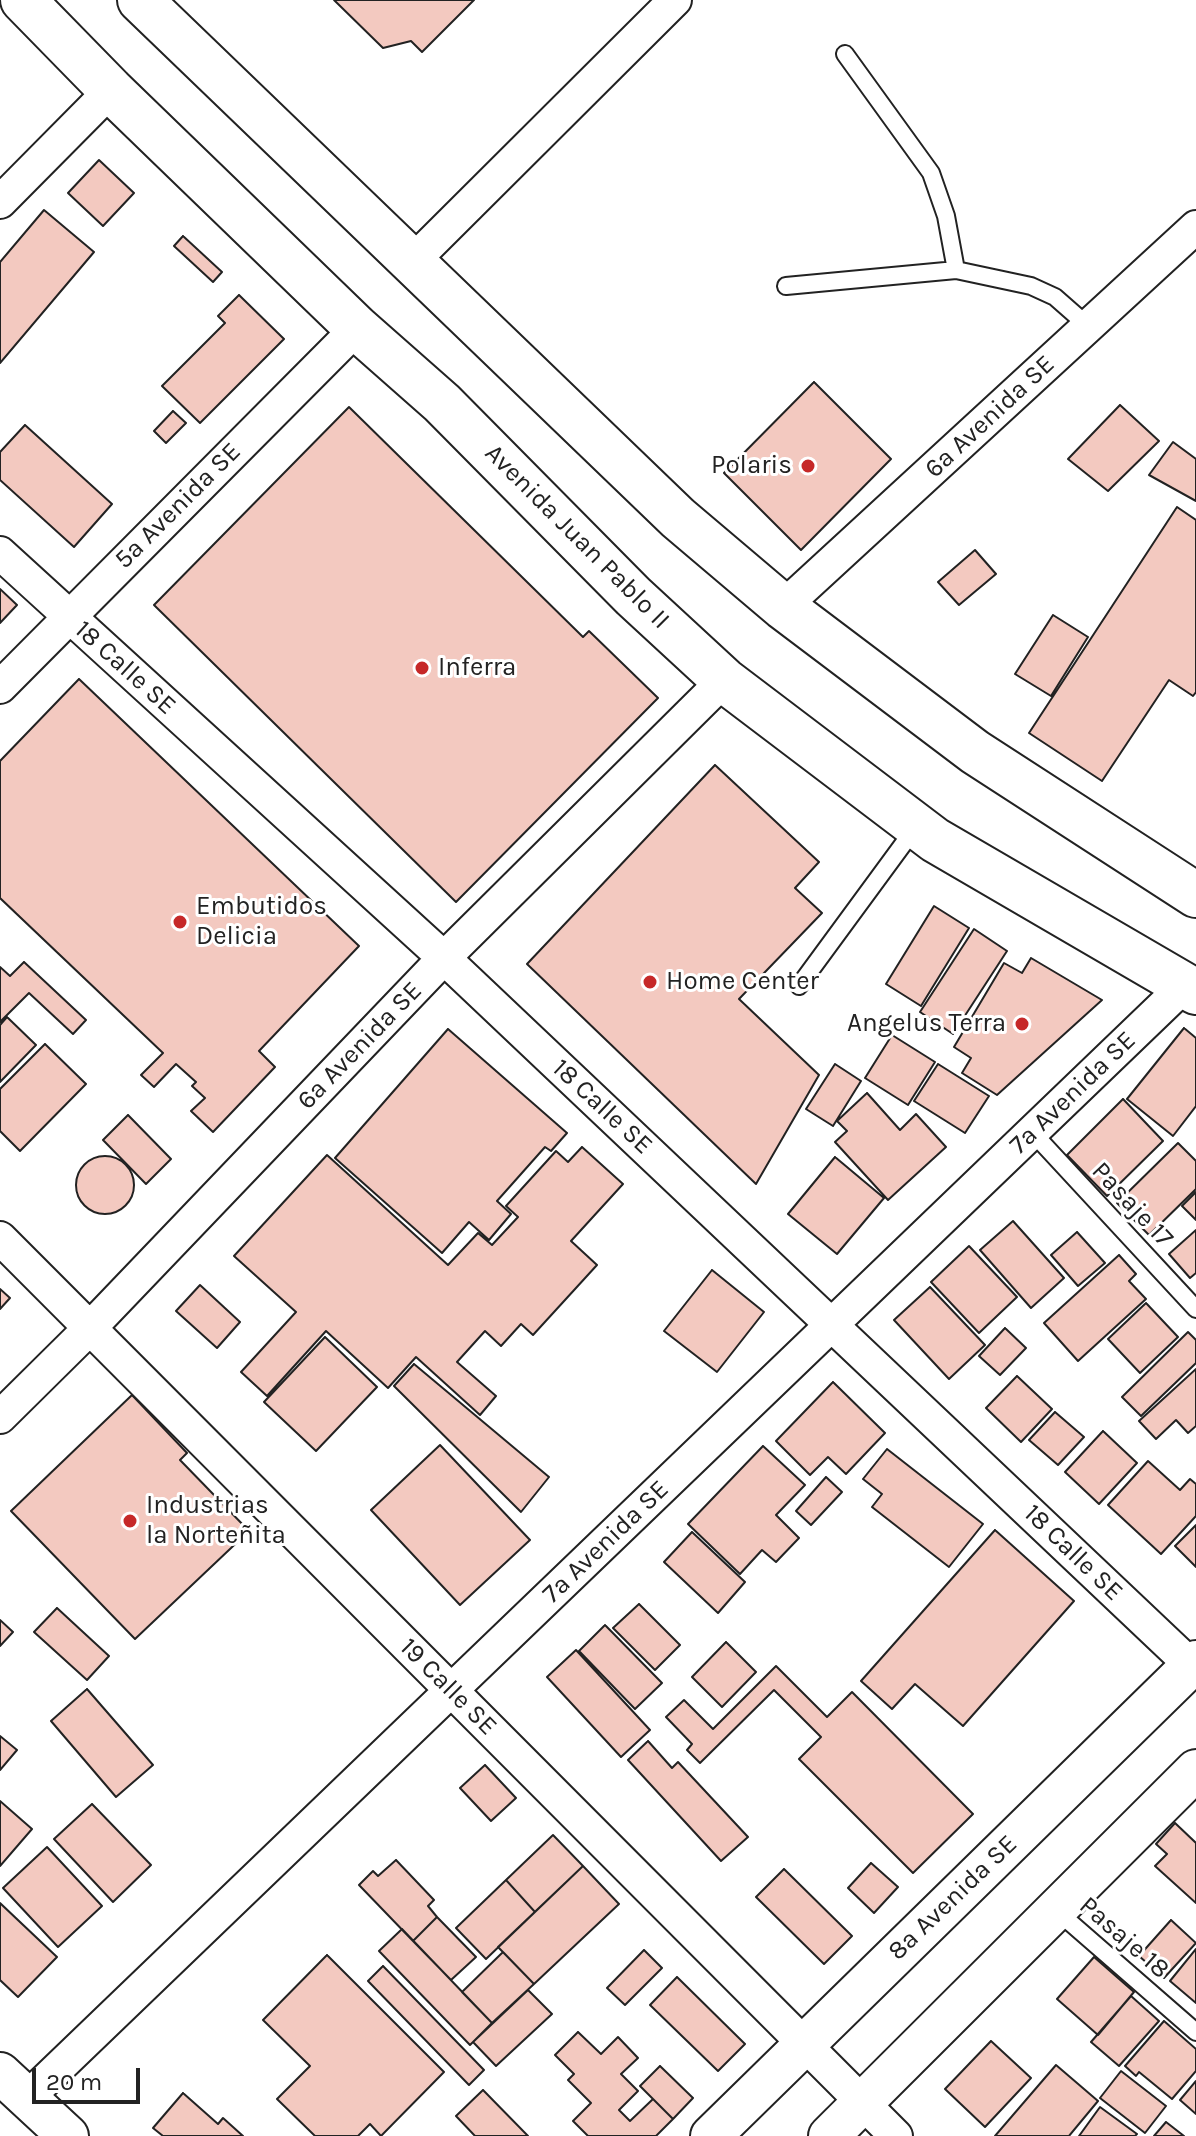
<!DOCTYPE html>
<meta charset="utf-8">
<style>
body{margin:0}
#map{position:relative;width:1196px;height:2136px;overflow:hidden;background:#fff;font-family:Karla,sans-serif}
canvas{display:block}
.scale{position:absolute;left:32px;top:2068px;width:108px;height:36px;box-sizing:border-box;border:4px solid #222;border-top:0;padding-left:10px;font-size:24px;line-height:28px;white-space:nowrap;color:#222;-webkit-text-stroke:6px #fff;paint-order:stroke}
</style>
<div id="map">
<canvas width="1196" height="2136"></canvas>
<div class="scale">20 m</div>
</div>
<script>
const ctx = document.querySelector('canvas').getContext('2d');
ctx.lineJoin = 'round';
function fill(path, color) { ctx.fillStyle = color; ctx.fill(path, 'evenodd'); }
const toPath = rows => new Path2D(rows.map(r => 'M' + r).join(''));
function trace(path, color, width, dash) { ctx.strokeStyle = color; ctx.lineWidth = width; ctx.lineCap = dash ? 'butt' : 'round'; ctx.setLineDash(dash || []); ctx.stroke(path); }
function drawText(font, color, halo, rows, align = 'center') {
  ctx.font = font + ' Karla,sans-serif'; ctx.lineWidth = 6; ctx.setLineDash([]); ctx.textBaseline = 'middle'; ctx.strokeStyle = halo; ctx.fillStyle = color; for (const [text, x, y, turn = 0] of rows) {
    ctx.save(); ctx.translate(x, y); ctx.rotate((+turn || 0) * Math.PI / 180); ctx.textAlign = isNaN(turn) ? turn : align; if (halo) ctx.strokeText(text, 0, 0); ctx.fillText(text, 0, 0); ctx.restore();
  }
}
const building = toPath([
 [334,0,474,0,422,52,411,41,383,48,334,0],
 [99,160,134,193,103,226,68,193,99,160],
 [44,210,94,252,0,363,0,262,44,210],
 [183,236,222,272,213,282,174,246,183,236],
 [239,295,284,339,200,423,162,386,225,323,218,316,239,295],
 [814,382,891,459,801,550,724,473,814,382],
 [1120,405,1159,441,1108,491,1068,459,1120,405],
 [349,407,583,637,589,631,658,698,456,902,154,605,349,407],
 [173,411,186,423,166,443,154,431,173,411],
 [25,425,112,504,74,547,0,480,0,452,25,425],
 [1173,442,1196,459,1196,501,1149,475,1173,442],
 [1177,507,1196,520,1196,692,1193,696,1169,680,1102,781,1029,733,1177,507],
 [975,550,996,574,959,605,938,582,975,550],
 [0,589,17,605,0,623,0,589],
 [1053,615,1088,637,1051,696,1015,674,1053,615],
 [79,679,359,946,259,1051,275,1067,213,1132,191,1111,205,1098,192,1086,196,1082,176,1064,154,1087,141,1075,163,1053,0,898,0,761,79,679],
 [715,765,819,862,795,888,822,913,739,999,819,1075,756,1184,527,964,715,765],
 [934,906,969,928,921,1006,886,984,934,906],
 [974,929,1007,951,953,1034,920,1012,974,929],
 [1031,958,1102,1000,997,1095,962,1073,971,1058,954,1047,1004,963,1022,973,1031,958],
 [24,962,86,1020,73,1034,29,993,0,1022,0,967,10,976,24,962],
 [7,1017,36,1045,0,1082,0,1025,7,1017],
 [1184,1028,1196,1038,1196,1106,1173,1136,1127,1099,1184,1028],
 [448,1029,567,1133,551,1151,545,1147,497,1201,511,1214,489,1240,469,1222,442,1253,335,1158,448,1029],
 [892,1035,935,1062,908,1105,865,1078,892,1035],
 [45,1044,86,1084,20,1151,0,1131,0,1089,45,1044],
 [835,1064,861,1081,833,1126,806,1109,835,1064],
 [938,1064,989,1096,965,1133,914,1101,938,1064],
 [867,1093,900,1130,916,1114,946,1147,888,1200,835,1142,847,1131,837,1121,867,1093],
 [1123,1099,1163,1141,1107,1196,1067,1155,1123,1099],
 [128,1115,171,1159,146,1184,103,1140,128,1115],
 [1178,1143,1196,1161,1196,1189,1149,1235,1117,1203,1178,1143],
 [582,1147,623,1184,571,1241,597,1265,533,1335,521,1324,501,1346,485,1331,457,1362,496,1396,480,1415,416,1357,388,1388,326,1331,267,1396,241,1372,296,1312,234,1256,327,1155,448,1265,478,1233,492,1245,518,1217,506,1206,556,1151,568,1162,582,1147],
 '76 1185a29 29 0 1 1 58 0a29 29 0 1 1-58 0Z',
 [835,1157,884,1198,837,1254,788,1214,835,1157],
 [1196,1192,1196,1220,1182,1206,1196,1192],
 [1013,1221,1064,1278,1031,1308,980,1250,1013,1221],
 [1196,1230,1196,1273,1190,1278,1169,1254,1196,1230],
 [1077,1232,1105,1263,1078,1286,1051,1255,1077,1232],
 [969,1246,1017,1297,979,1333,931,1282,969,1246],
 [1119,1255,1136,1274,1129,1281,1146,1299,1078,1361,1044,1323,1119,1255],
 [712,1270,764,1312,717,1372,664,1331,712,1270],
 [200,1285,240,1322,217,1348,176,1311,200,1285],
 [930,1287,985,1345,949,1379,894,1320,930,1287],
 [0,1289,10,1298,0,1309,0,1289],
 [1146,1303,1178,1337,1140,1373,1108,1339,1146,1303],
 [1005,1328,1026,1348,1000,1375,979,1356,1005,1328],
 [1188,1332,1196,1340,1196,1363,1141,1416,1122,1397,1188,1332],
 [325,1337,377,1387,316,1451,264,1402,325,1337],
 [414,1364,549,1477,521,1512,394,1386,414,1364],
 [1196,1369,1196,1426,1188,1433,1176,1420,1156,1439,1139,1421,1196,1369],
 [1017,1376,1052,1409,1021,1442,986,1408,1017,1376],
 [833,1382,885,1433,846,1474,828,1457,810,1475,776,1441,833,1382],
 [132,1395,187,1453,180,1460,249,1531,135,1639,11,1511,132,1395],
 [1055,1412,1084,1437,1058,1465,1029,1440,1055,1412],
 [1103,1431,1137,1463,1099,1504,1065,1472,1103,1431],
 [440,1445,530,1540,460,1605,371,1510,440,1445],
 [763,1446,805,1485,776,1515,799,1538,776,1562,762,1550,740,1574,688,1524,763,1446],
 [887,1449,983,1524,949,1567,872,1507,882,1494,863,1479,887,1449],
 [1148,1461,1180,1490,1190,1479,1196,1484,1196,1516,1161,1554,1108,1505,1148,1461],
 [826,1477,842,1492,811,1525,796,1511,826,1477],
 [1196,1525,1196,1567,1175,1546,1196,1525],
 [995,1530,1074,1601,963,1726,915,1684,892,1709,861,1681,995,1530],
 [692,1532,745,1582,718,1613,664,1562,692,1532],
 [639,1604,680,1645,655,1670,613,1628,639,1604],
 [57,1608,109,1656,87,1680,34,1632,57,1608],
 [0,1620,13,1632,0,1646,0,1620],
 [605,1625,662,1683,635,1709,579,1651,605,1625],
 [726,1642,756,1672,722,1707,692,1677,726,1642],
 [576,1650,650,1730,621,1757,547,1677,576,1650],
 [776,1666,827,1717,852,1692,973,1814,913,1873,799,1759,821,1737,774,1690,700,1763,687,1750,692,1744,666,1717,684,1700,713,1729,776,1666],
 [87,1689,153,1765,116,1797,51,1721,87,1689],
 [0,1736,17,1750,0,1770,0,1736],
 [648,1741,672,1768,678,1762,748,1837,721,1861,628,1760,648,1741],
 [485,1765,516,1798,491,1821,460,1788,485,1765],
 [0,1801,32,1829,0,1866,0,1801],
 [92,1804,151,1865,113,1902,54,1839,92,1804],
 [1175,1823,1196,1843,1196,1903,1155,1866,1167,1854,1156,1844,1175,1823],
 [553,1835,583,1866,535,1912,506,1880,553,1835],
 [47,1847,102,1906,58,1947,3,1888,47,1847],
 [396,1860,434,1900,428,1906,437,1917,413,1941,359,1885,373,1871,378,1876,396,1860],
 [871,1863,898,1887,874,1913,848,1888,871,1863],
 [583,1866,619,1904,534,1984,498,1947,583,1866],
 [784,1869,852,1936,824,1964,756,1897,784,1869],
 [506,1880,535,1912,486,1959,456,1928,506,1880],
 [0,1903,57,1957,18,1997,0,1980,0,1903],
 [437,1917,476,1957,451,1980,413,1941,437,1917],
 [1171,1920,1196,1943,1164,1978,1139,1956,1171,1920],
 [402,1929,492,2023,470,2045,379,1951,402,1929],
 [1196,1949,1196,2003,1170,1981,1196,1949],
 [644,1950,662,1968,625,2005,607,1988,644,1950],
 [503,1952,534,1984,492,2023,462,1992,503,1952],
 [327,1955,444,2072,381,2136,370,2124,358,2136,315,2136,277,2099,310,2066,263,2020,327,1955],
 [1094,1957,1134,1992,1098,2035,1057,1999,1094,1957],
 [383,1966,484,2070,469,2085,368,1981,383,1966],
 [677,1977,745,2044,718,2071,650,2005,677,1977],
 [528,1990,552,2014,496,2066,473,2042,528,1990],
 [1131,1996,1159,2021,1119,2066,1091,2042,1131,1996],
 [1164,2021,1196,2049,1196,2071,1172,2099,1139,2072,1136,2076,1125,2066,1164,2021],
 [578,2032,601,2054,618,2037,638,2058,621,2074,638,2091,619,2110,630,2121,653,2099,673,2119,656,2136,588,2136,573,2121,591,2103,568,2080,574,2074,555,2055,578,2032],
 [991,2041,1031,2078,985,2127,945,2089,991,2041],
 [1056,2065,1098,2101,1069,2136,995,2136,1056,2065],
 [660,2066,693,2098,673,2119,640,2086,660,2066],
 [1121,2071,1166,2106,1145,2133,1100,2098,1121,2071],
 [1196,2081,1196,2114,1180,2100,1196,2081],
 [483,2090,528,2136,475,2136,456,2116,483,2090],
 [183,2093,218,2124,223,2118,243,2136,163,2136,153,2128,183,2093],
 [1100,2107,1137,2134,1135,2136,1079,2136,1100,2107],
 [1166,2122,1184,2136,1154,2136,1166,2122]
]);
fill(building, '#f3c9c0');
trace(building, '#222', 2);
const service = toPath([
 [845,54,931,173,946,216,956,270],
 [786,286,956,270,1031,286,1055,297,1088,326],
 [799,986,915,828],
 [1033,1133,1196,1309],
 [1057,1911,1196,2032]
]);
const minor = toPath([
 [0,202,111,90],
 [412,262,675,0],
 [0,553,444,958,1196,1670],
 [783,607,1196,227],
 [0,687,357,328],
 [0,1238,896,2136],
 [0,1417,90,1328,444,958,724,680],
 [27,2098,1184,986]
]);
const tertiary = toPath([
 [0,2073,68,2136],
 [711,2136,1196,1661],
 [829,2136,1196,1770]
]);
const trunk = toPath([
 [23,0,111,90,357,328,442,403,633,596,724,680,935,840,1196,992],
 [140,0,678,518,783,607,975,752,1196,895]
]);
trace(service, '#222', 20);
trace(minor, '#222', 36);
trace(tertiary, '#222', 44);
trace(trunk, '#222', 48);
trace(service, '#fff', 16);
trace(minor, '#fff', 32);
trace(tertiary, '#fff', 40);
trace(trunk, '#fff', 44);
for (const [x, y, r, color] of [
 [808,466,8,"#c62828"],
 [422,668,8,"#c62828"],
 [180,922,8,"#c62828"],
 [650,982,8,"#c62828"],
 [1022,1024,8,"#c62828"],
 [130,1521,8,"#c62828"]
]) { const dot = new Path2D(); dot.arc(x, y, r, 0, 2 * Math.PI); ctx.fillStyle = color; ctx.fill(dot); trace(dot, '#fff', 3); }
drawText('26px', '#222', '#fff', [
 ["6a Avenida SE",990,417,-43],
 ["5a Avenida SE",178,506,-45],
 ["Avenida Juan Pablo II",577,537,45],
 ["18 Calle SE",125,668,42],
 ["6a Avenida SE",360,1046,-46],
 ["7a Avenida SE",1073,1093,-44],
 ["18 Calle SE",602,1107,43],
 ["Pasaje 17",1132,1205,47],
 ["7a Avenida SE",606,1542,-44],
 ["18 Calle SE",1073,1553,44],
 ["19 Calle SE",448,1687,45],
 ["8a Avenida SE",953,1898,-44],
 ["Pasaje 18",1124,1938,41]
]);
drawText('26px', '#222', '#fff', [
 ["Polaris",792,466,"right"],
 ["Inferra",438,668],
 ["Embutidos",196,907],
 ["Delicia",196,937],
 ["Home Center",666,982],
 ["Angelus Terra",1006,1024,"right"],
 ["Industrias",146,1506],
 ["la Norteñita",146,1536]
], 'left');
</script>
